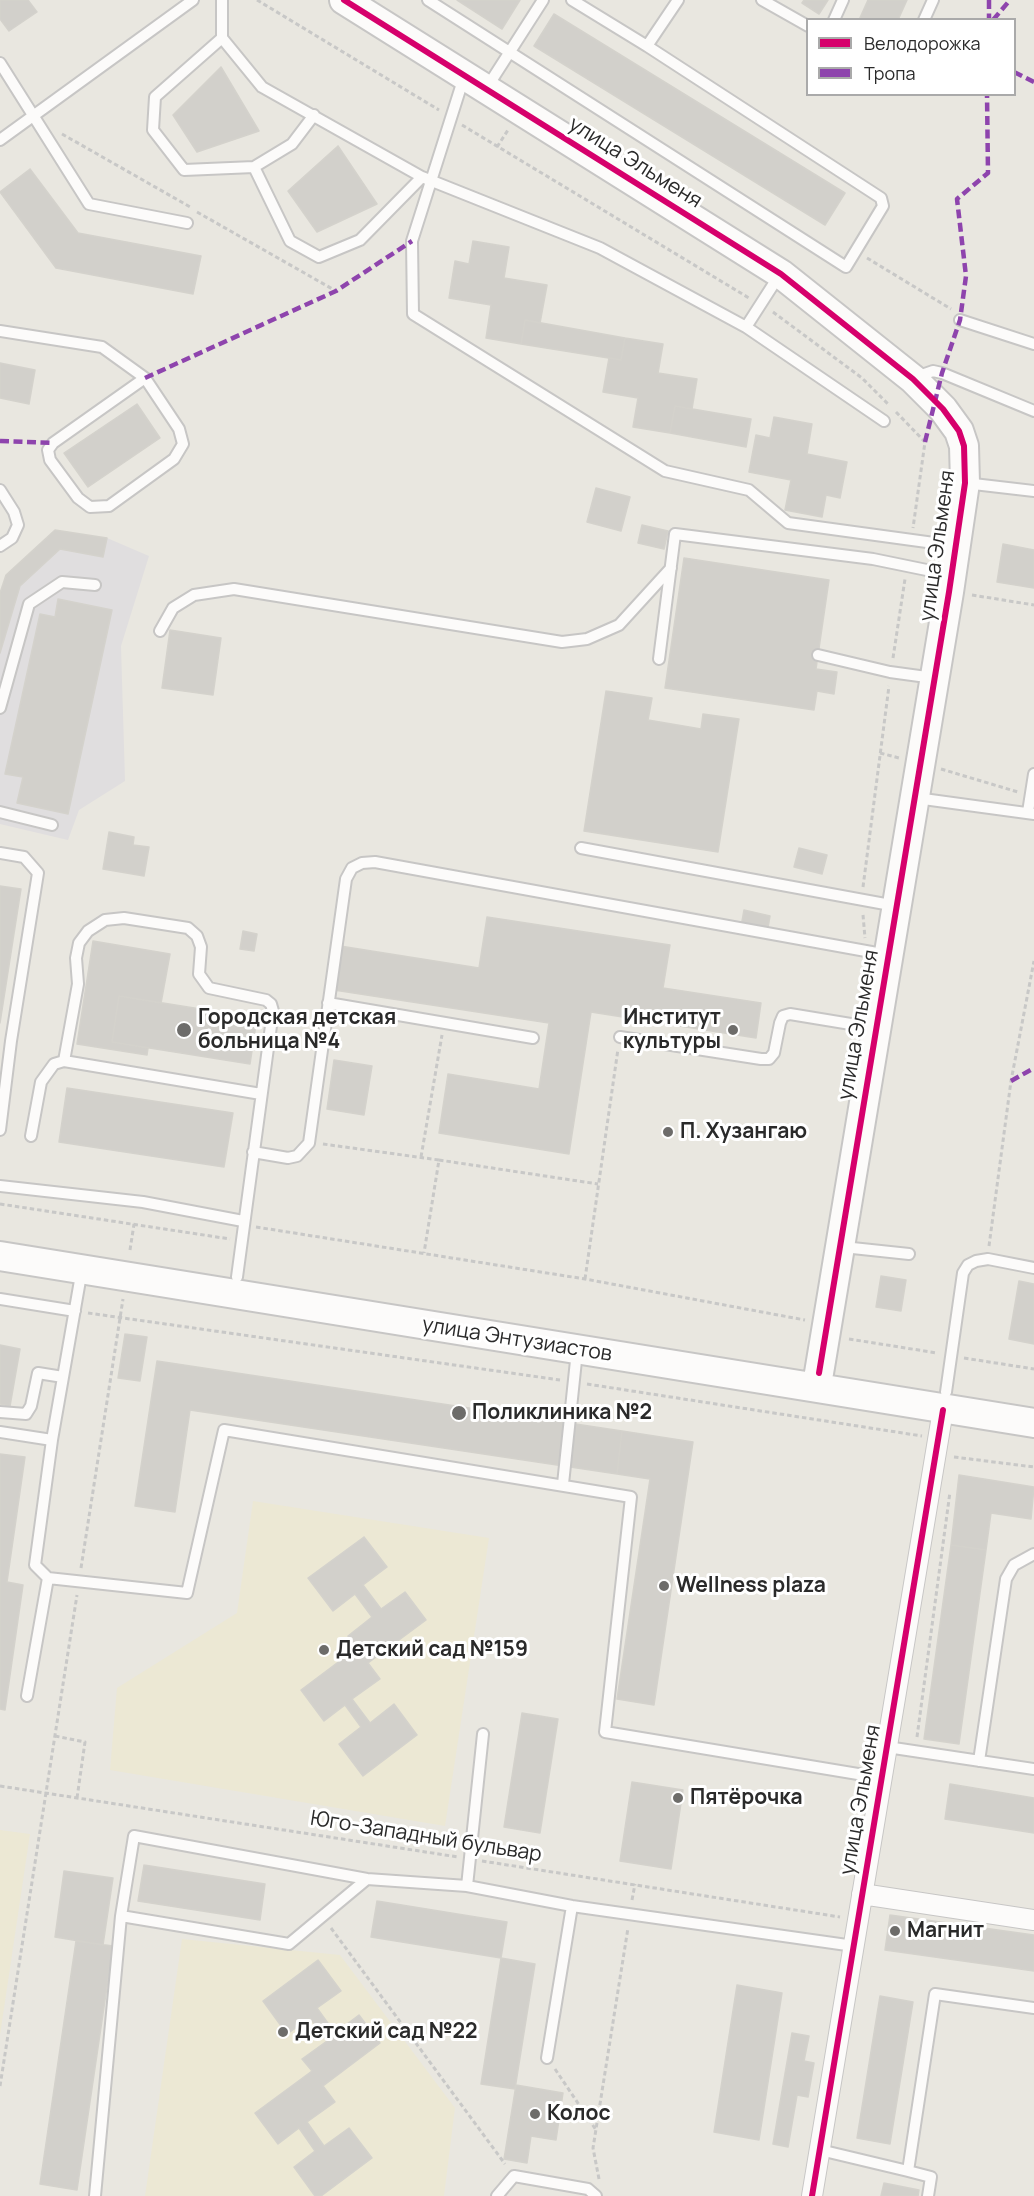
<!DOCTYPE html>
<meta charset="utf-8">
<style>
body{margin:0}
#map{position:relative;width:1034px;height:2196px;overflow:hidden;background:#e9e7e0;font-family:Manrope,sans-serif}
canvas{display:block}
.legend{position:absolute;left:806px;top:18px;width:210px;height:78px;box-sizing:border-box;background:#fff;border:2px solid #aaa;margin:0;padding:8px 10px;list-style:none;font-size:18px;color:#2a2a2a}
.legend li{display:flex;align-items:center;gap:12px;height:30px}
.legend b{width:30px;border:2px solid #aaa}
</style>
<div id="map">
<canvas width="1034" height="2196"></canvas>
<ul class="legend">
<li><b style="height:8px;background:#d6006c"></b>Велодорожка</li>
<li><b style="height:8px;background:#8e44ad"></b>Тропа</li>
</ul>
</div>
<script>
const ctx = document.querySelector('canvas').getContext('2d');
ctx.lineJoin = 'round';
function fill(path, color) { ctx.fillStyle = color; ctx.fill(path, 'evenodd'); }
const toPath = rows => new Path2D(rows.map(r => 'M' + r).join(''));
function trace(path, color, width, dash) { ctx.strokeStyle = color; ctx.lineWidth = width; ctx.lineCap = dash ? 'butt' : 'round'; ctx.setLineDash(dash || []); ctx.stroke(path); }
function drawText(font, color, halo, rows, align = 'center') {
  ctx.font = font + ' Manrope,sans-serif'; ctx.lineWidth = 6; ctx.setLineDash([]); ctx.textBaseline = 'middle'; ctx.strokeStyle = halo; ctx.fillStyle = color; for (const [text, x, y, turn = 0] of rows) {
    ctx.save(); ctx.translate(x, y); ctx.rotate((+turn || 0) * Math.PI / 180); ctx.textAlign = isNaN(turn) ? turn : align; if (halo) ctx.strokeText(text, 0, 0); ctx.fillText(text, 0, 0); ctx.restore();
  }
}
fill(toPath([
 [55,530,107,538,149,556,121,646,125,781,79,810,68,840,0,824,0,593,6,575]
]), '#e0dedf');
fill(toPath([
 [253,1501,489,1538,445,1826,110,1770,117,1688,237,1613],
 [0,1830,30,1834,0,2035],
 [182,1939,340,1955,455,2108,444,2196,145,2196]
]), '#ece8d4');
const building = toPath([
 [0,0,28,0,37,12,9,31,0,19,0,0],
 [457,0,520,0,502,29,457,0],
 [804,0,828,0,819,14,802,3,804,0],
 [868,0,907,0,898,20,859,20,868,0],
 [554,14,845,193,825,225,534,46,554,14],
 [221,67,259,131,197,152,173,115,221,67],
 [338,146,377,204,317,232,288,191,338,146],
 [30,169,78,233,201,256,193,294,56,268,0,192,30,169],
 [473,241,509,247,504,278,547,285,540,323,525,320,521,344,486,338,491,305,449,298,455,261,469,264,473,241],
 [525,320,625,338,621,360,521,344,525,320],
 [625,338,663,344,658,373,697,379,692,409,675,406,670,433,633,427,638,398,603,392,609,358,621,360,625,338],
 [0,363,35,370,29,404,0,398,0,363],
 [137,404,160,438,88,487,64,453,137,404],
 [675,406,751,419,746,447,670,433,675,406],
 [774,417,812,424,807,454,847,462,840,498,826,495,822,517,785,510,791,480,749,472,756,435,770,438,774,417],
 [596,488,630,497,621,531,587,522,596,488],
 [642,525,668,531,664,549,638,543,642,525],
 [55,530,107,538,103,557,60,549,20,586,0,653,0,593,6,575,55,530],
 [1003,544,1034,550,1034,588,997,582,1003,544],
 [684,558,829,580,816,669,837,672,834,694,817,691,814,710,665,688,684,558],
 [58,599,112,610,68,814,17,803,23,777,5,774,40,614,55,617,58,599],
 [170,630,221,638,213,695,162,688,170,630],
 [606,691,652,698,648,720,701,729,703,714,739,719,718,852,584,831,606,691],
 [109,832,134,837,133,845,149,847,144,876,103,869,109,832],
 [799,848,827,855,822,874,794,867,799,848],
 [0,886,21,889,0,1023,0,886],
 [744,910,770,916,767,933,741,927,744,910],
 [487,917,670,945,663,988,761,1003,756,1038,591,1012,569,1154,439,1133,448,1074,539,1089,549,1023,334,990,340,946,479,968,487,917],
 [243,931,257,934,254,951,240,949,243,931],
 [93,941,170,954,161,1003,119,996,112,1042,148,1048,147,1055,77,1044,93,941],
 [119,996,257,1018,250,1064,112,1042,119,996],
 [334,1060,372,1066,364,1115,327,1109,334,1060],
 [67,1088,233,1113,224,1167,59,1142,67,1088],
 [881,1276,906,1280,901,1311,876,1307,881,1276],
 [1019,1281,1034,1284,1034,1344,1009,1339,1019,1281],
 [125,1334,147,1337,140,1381,118,1378,125,1334],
 [0,1345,20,1349,10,1406,0,1404,0,1345],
 [157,1361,622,1431,617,1474,190,1410,175,1512,135,1506,157,1361],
 [622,1431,693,1442,654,1705,617,1699,650,1479,617,1474,622,1431],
 [0,1454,25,1457,7,1582,23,1585,5,1710,0,1709,0,1454],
 [959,1475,1034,1487,1031,1519,991,1513,986,1550,951,1545,959,1475],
 [364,1537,387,1567,363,1585,381,1609,405,1592,426,1620,368,1663,380,1679,352,1699,370,1723,394,1704,417,1735,363,1776,339,1744,361,1727,345,1705,324,1721,301,1690,357,1648,348,1636,372,1617,355,1594,333,1611,308,1578,364,1537],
 [951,1545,986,1550,959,1744,924,1739,951,1545],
 [522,1713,558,1719,540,1833,504,1827,522,1713],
 [632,1782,683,1790,671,1869,620,1861,632,1782],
 [950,1784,1034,1798,1034,1833,945,1819,950,1784],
 [144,1865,265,1884,260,1920,138,1901,144,1865],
 [64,1871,113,1878,103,1945,55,1937,64,1871],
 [377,1901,507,1922,501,1958,371,1937,377,1901],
 [890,1915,1034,1935,1034,1971,885,1950,890,1915],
 [76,1941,113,1946,77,2190,40,2184,76,1941],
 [501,1958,535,1964,515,2089,481,2084,501,1958],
 [318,1960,341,1991,317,2008,335,2033,359,2015,380,2043,323,2086,335,2102,307,2122,324,2146,349,2128,372,2158,321,2196,315,2196,294,2167,315,2151,299,2128,278,2144,255,2113,312,2071,302,2059,327,2041,310,2018,287,2034,263,2001,318,1960],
 [737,1985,782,1993,759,2140,714,2132,737,1985],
 [880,1996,913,2002,890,2144,857,2138,880,1996],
 [792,2033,809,2036,804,2061,814,2063,808,2097,797,2095,788,2147,773,2144,792,2033],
 [516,2085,563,2093,556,2140,531,2136,527,2163,504,2159,516,2085],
 [884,2183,919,2190,918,2196,881,2196,884,2183]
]);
fill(building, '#d2d0cb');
trace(building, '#d4d2cc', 1.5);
const lane = toPath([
 [222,0,222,38,262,87,422,177,600,248,746,327,884,421],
 [428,0,846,267,883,206,881,198,647,46],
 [572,0,647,46,678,0],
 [762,0,808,26],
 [834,20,843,0],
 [924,20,933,0],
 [222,38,155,97,153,130,184,170,254,167,292,144,314,115],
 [0,63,89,204,187,223],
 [464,77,412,241,413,314,665,471,749,490,788,523,956,546],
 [486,89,543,0],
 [0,140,193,0],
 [254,167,290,241,319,257,360,240,422,177],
 [960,320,1034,344],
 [746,327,780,274],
 [0,331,102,347,145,378,179,429,183,444,174,459,109,506,90,507,78,498,50,460,48,450,53,443,145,378],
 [916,377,933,371,942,373,1034,411],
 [965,483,1034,491],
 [0,490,14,512,18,525,12,538,0,546],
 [160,631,173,608,194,595,234,589,562,642,587,639,619,625,671,568],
 [818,655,890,672,934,678],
 [659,659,675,534,873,559,951,575],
 [0,708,29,604,62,582,95,585],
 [916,798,1034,814],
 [0,812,52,825],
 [1028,812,1034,774],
 [581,848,896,906],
 [0,853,24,857,38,873,11,1041,0,1130],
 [328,1003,533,1038],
 [620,1037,761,1059,769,1059,774,1053,780,1023,783,1016,790,1014,875,1028],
 [64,1061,78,984,76,958,79,943,88,931,105,920,124,918,188,928,197,936,201,947,199,974,209,988,266,1000,271,1004,273,1011,237,1277],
 [31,1136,41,1082,54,1064,64,1061,261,1094],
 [253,1152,288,1158,297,1156,309,1143,346,879,352,868,362,863,375,862,888,955],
 [0,1186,143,1202,243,1221],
 [843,1247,909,1254],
 [0,1299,75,1311],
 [946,1392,963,1273,968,1265,976,1261,988,1259,1034,1268],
 [0,1412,26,1414,31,1406,38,1373,63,1377],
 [0,1432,52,1440,82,1269],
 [52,1440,35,1565,48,1578,187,1593,224,1430,631,1497,605,1732,882,1778],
 [563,1484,577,1351],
 [27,1696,48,1578],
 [887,1747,1034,1769],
 [979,1761,1006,1579,1014,1565,1034,1554],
 [367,1879,289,1944,121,1916,134,1836,367,1879,467,1886,572,1906,854,1946],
 [467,1886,483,1734],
 [547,2058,572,1906],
 [820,2150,908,2171,935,1994,1034,2008],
 [908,2171,931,2177,928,2196],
 [95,2196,121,1916],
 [497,2196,514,2176,588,2189,596,2196]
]);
const street = toPath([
 [862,1894,1034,1920],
 [812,2196,943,1410]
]);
const secondary = toPath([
 [344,0,781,274,913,379,943,409,959,431,964,446,965,483,949,592,819,1373],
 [0,1256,1034,1423]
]);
trace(lane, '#c7c6c5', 14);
trace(street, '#c7c6c5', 22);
trace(secondary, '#c7c6c5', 32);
trace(toPath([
 [257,0,439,110],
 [462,125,749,298],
 [62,134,192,208],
 [497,147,508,130],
 [197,212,336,291],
 [867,258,951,309],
 [773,312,862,378,889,405],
 [896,412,925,442,913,528],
 [972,595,1034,605],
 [893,658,905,579],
 [880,753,899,758],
 [941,769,1018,792],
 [863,887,889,686],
 [863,915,865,938],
 [323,1144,439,1160,424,1253],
 [421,1157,442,1035],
 [439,1160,598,1184],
 [0,1204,230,1239],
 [256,1227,585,1279,805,1320],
 [989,1246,1011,1081,1034,961],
 [130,1250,134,1224],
 [585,1279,618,1049],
 [88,1313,560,1380],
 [849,1339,937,1353],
 [964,1358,1034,1369],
 [587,1384,922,1436],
 [954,1457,1034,1467],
 [81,1568,123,1299],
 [55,1736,85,1742,77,1798],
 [917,1737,950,1492],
 [0,1786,458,1857],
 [482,1861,840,1917],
 [632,1900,635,1884],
 [331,1928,505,2164],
 [555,2069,596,2130],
 [0,2086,77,1595],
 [599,2179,593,2148,628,1928]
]), '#c8c8c7', 3, [4.5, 3]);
trace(lane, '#fcfbfa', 10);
trace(street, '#fcfbfa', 20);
trace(secondary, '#fcfbfa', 28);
trace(toPath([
 [989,0,989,20],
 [993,20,1010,0],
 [1014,72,1034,82],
 [145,378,336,291,412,241],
 [0,441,53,443],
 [925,442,942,373,960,320,966,276,957,199,988,173,987,94],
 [1011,1081,1034,1068]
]), '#8e44ad', 4.5, [9, 4.5]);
trace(toPath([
 [344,0,781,274,913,379,943,409,959,431,964,446,965,483,949,592,819,1373],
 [812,2196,943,1410]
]), '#d6006c', 6);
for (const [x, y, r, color] of [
 [184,1030,8,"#6d6c6a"],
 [733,1030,6,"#6d6c6a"],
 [668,1132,6,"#6d6c6a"],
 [459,1413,8,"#6d6c6a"],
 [664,1586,6,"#6d6c6a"],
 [324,1650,6,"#6d6c6a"],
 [678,1798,6,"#6d6c6a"],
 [895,1931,6,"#6d6c6a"],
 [283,2032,6,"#6d6c6a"],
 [535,2114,6,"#6d6c6a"]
]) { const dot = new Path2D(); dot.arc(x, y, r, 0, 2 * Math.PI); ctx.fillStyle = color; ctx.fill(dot); trace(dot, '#fff', 2); }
drawText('21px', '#2a2a2a', '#fff', [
 ["улица Эльменя",635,163,32],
 ["улица Эльменя",938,546,-82],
 ["улица Эльменя",859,1025,-80],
 ["улица Энтузиастов",517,1340,9],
 ["улица Эльменя",861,1800,-80],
 ["Юго-Западный бульвар",426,1837,9]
]);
drawText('bold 21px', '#2a2a2a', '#fff', [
 ["Городская детская",198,1018],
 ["больница №4",198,1042],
 ["Институт",721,1018,"right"],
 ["культуры",721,1042,"right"],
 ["П. Хузангаю",680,1132],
 ["Поликлиника №2",472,1413],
 ["Wellness plaza",676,1586],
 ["Детский сад №159",336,1650],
 ["Пятёрочка",690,1798],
 ["Магнит",907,1931],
 ["Детский сад №22",295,2032],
 ["Колос",547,2114]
], 'left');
</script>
